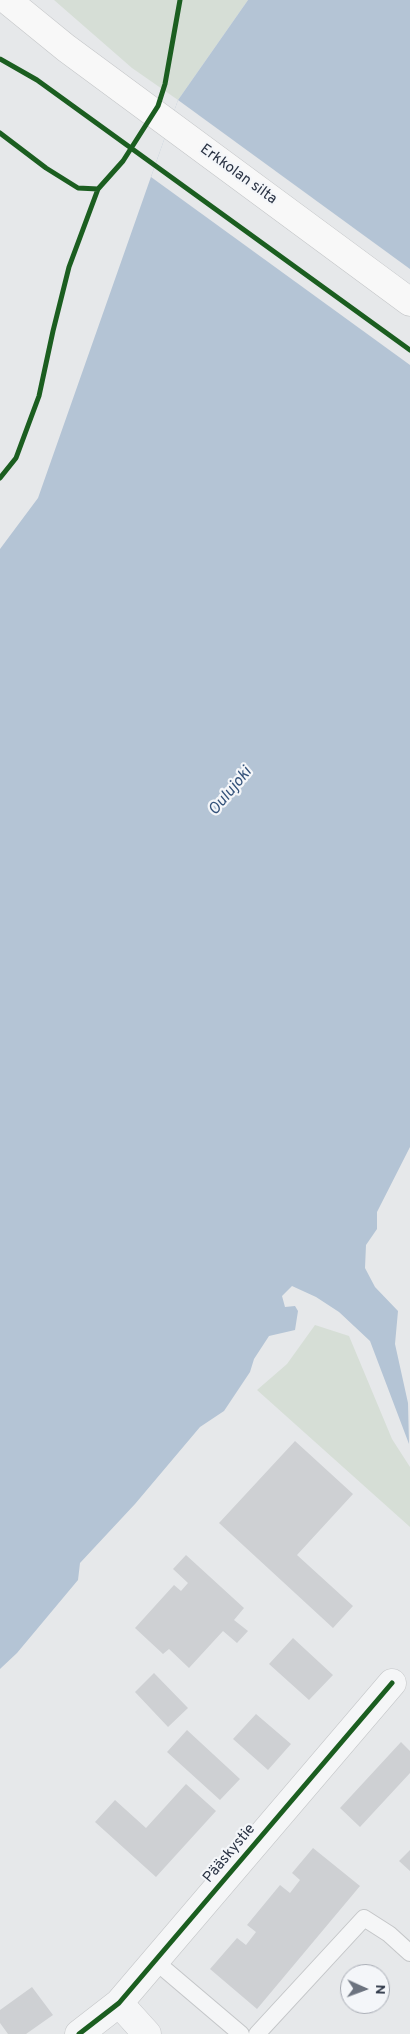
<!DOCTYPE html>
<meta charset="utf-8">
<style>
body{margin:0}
#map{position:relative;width:410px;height:2034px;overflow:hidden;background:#e6e8ea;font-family:Overpass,sans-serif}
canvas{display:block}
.north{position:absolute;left:340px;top:1964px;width:50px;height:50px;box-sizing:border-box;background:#f4f6f9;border:1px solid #a4a8b1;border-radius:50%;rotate:92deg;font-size:14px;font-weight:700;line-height:20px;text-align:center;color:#2b3445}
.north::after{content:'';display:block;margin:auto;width:18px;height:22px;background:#6c737f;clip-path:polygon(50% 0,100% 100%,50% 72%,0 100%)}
</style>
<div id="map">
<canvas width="410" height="2034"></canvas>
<div class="north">N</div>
</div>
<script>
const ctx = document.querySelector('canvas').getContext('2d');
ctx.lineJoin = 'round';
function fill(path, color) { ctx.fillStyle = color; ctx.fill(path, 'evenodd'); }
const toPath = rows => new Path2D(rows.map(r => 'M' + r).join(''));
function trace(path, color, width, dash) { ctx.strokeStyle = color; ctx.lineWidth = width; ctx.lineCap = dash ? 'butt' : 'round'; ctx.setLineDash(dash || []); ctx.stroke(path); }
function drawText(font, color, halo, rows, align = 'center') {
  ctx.font = font + ' Overpass,sans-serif'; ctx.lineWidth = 4.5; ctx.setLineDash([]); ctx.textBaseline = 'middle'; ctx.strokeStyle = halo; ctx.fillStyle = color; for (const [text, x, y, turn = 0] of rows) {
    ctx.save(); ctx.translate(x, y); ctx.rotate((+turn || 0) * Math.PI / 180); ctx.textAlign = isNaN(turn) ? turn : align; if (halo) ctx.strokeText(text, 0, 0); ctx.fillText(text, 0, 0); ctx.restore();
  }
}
fill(toPath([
 [54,0,248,0,178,100,132,68],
 [315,1325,349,1336,392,1439,410,1467,410,1527,257,1390,287,1364]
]), '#d6ded6');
fill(toPath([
 [248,0,410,0,410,1147,377,1212,377,1229,366,1245,365,1268,375,1287,398,1311,395,1344,408,1403,409,1444,370,1341,339,1312,316,1297,292,1286,282,1296,285,1307,295,1306,298,1311,295,1330,269,1336,254,1359,250,1372,224,1411,200,1427,135,1504,80,1563,78,1580,17,1653,0,1669,0,549,38,498,178,100]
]), '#b4c4d5');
fill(toPath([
 [178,100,410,269,410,365,151,177]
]), '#e6e8ea');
fill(toPath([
 [295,1441,353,1494,297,1555,353,1606,333,1628,219,1523],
 [186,1555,244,1608,234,1620,248,1631,237,1643,223,1631,189,1668,169,1649,163,1654,135,1628,174,1585,181,1591,188,1583,173,1569],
 [293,1638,333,1675,309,1700,269,1664],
 [154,1673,188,1708,168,1727,135,1692],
 [256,1714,291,1744,268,1770,233,1739],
 [187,1730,240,1779,220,1800,167,1752],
 [401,1742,410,1751,410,1773,360,1827,340,1808],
 [186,1784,216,1811,156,1877,95,1822,115,1800,146,1828],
 [313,1848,360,1886,257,2009,210,1969,237,1938,246,1945,256,1932,247,1925,280,1885,290,1893,300,1880,292,1873],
 [410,1850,410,1871,399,1861],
 [32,1987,53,2015,26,2034,8,2034,0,2023,0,2010]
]), '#ced0d3');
const service = toPath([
 [155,1961,241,2034],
 [257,2034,364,1918,389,1934,410,1953]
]);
const minor = toPath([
 [119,2003,147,2034],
 [79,2034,119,2003,392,1683]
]);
const secondary = toPath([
 [7,0,66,48,410,302]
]);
trace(service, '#c4c6c8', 18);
trace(minor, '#c4c6c8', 29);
trace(secondary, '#c4c6c8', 29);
trace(toPath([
 [37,80,410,350]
]), '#c5c6ca', 3, [4, 4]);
trace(service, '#f5f6f7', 16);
trace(minor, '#f5f6f7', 28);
trace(secondary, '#f8f8f8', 28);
trace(toPath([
 [0,59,37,80,410,350],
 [0,133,46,168,78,188,98,189,123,161,158,106,165,84,180,0],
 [0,478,16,458,39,396,53,331,69,267,98,189],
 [79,2034,119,2003,392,1683]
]), '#1b5e20', 5);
drawText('15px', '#2b3445', '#f4f6f9', [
 ["Erkkolan silta",238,175,36],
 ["Pääskystie",230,1854,-50]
]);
drawText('italic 16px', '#34527a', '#f4f6f9', [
 ["Oulujoki",231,792,-50]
]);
</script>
